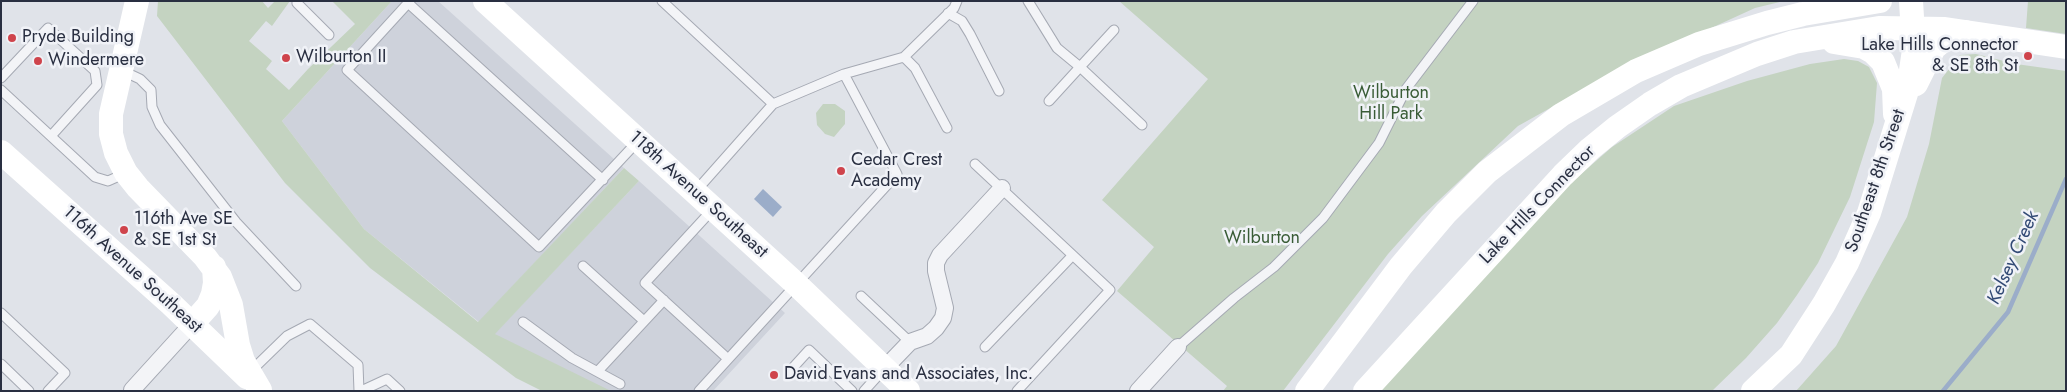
<!DOCTYPE html>
<style>
body{margin:0}
#map{position:relative;width:2067px;height:392px;overflow:hidden;background:#e0e3e9;font-family:Jost,sans-serif}
canvas{display:block}
.frame{position:absolute;inset:0;border:2px solid #292f41;pointer-events:none}
</style>
<div id="map">
<canvas width="2067" height="392"></canvas>
<div class="frame"></div>
</div>
<script>
const ctx = document.querySelector('canvas').getContext('2d');
ctx.lineJoin = 'round';
function fill(path, color) { ctx.fillStyle = color; ctx.fill(path, 'evenodd'); }
const toPath = rows => new Path2D(rows.map(r => 'M' + r).join(''));
function trace(path, color, width, dash) { ctx.strokeStyle = color; ctx.lineWidth = width; ctx.lineCap = dash ? 'butt' : 'round'; ctx.setLineDash(dash || []); ctx.stroke(path); }
function drawText(font, color, halo, rows, align = 'center') {
  ctx.font = font + ' Jost,sans-serif'; ctx.lineWidth = 5; ctx.setLineDash([]); ctx.textBaseline = 'middle'; ctx.strokeStyle = halo; ctx.fillStyle = color; for (const [text, x, y, turn = 0] of rows) {
    ctx.save(); ctx.translate(x, y); ctx.rotate((+turn || 0) * Math.PI / 180); ctx.textAlign = isNaN(turn) ? turn : align; if (halo) ctx.strokeText(text, 0, 0); ctx.fillText(text, 0, 0); ctx.restore();
  }
}
fill(toPath([
 [392,1,438,1,624,168,479,322,364,229,282,121],
 [639,181,785,313,713,391,593,391,494,334]
]), '#ced2db');
fill(toPath([
 [158,1,262,1,268,8,275,1,290,1,272,26,266,21,249,41,272,61,266,69,289,90,308,69,355,24,332,1,392,1,282,121,364,229,478,322,624,168,639,181,495,334,611,391,542,391,516,378,370,268,285,183,157,16],
 [1119,1,1784,1,1755,8,1615,72,1518,126,1422,216,1388,254,1283,391,1223,391,1227,386,1117,291,1154,247,1102,200,1208,79],
 [2028,1,2066,1,2066,34,2026,28],
 [1976,54,2016,64,2066,71,2066,391,1796,391,1836,346,1907,217,1929,144,1942,78,1960,55],
 [1844,59,1858,61,1869,67,1877,83,1874,122,1850,197,1818,263,1797,295,1777,323,1746,358,1712,391,1379,391,1573,181,1612,147,1674,106,1747,81,1810,64],
 [823,104,835,104,845,111,845,124,834,137,825,134,817,125,816,113]
]), '#c4d3c1');
fill(toPath([
 [763,189,782,207,773,217,754,199]
]), '#9badc9');
trace(toPath([
 [1943,391,2008,312,2066,179]
]), '#9badc9', 4.5);
const lane = toPath([
 [298,1,297,3,329,35],
 [410,1,347,70,539,247,638,141],
 [662,1,773,104,844,74,904,57,954,8,957,1],
 [1028,1,1057,48,1080,67,1049,101],
 [408,3,603,180],
 [948,13,962,21,970,34,999,91],
 [1114,30,1080,67,1142,125],
 [904,57,915,68,947,128],
 [123,71,140,79,151,90,152,107,160,125,236,222,296,286],
 [1,78,48,28,95,71,97,85,51,136],
 [1,90,95,177,108,181,126,173],
 [975,164,1110,290,1017,391],
 [695,192,773,104],
 [713,209,645,283,727,358],
 [583,266,644,321],
 [861,296,910,342],
 [1,313,65,373,48,391],
 [523,322,572,358,620,384],
 [985,347,1072,256],
 [1178,347,1234,298,1274,267,1323,218,1379,143,1406,89,1473,1],
 [1,364,29,391],
 [251,371,287,336,310,324,358,365,359,391],
 [598,371,664,300],
 [789,372,809,350,852,391],
 [361,391,387,379,400,391],
 [699,391,897,174,844,74],
 [864,391,884,369]
]);
const street = toPath([
 [884,369,910,342,927,336,936,328,943,318,945,308,936,271,936,263,940,255,1002,188],
 [132,390,192,324],
 [1138,391,1178,347]
]);
trace(lane, '#a5a9b3', 11);
trace(street, '#a5a9b3', 18);
trace(lane, '#f3f4f7', 9);
trace(street, '#f3f4f7', 16);
trace(toPath([
 [137,1,111,114,111,134,116,153,126,173,138,188,205,257,220,277,231,305,238,345,243,361,260,390],
 [485,1,795,283,908,391],
 [1834,42,1864,47,1873,52,1883,62,1894,89,1895,114],
 [1916,84,1934,48,1946,38,1966,32],
 [1,152,171,304,247,377],
 [192,324,208,306,213,294,215,283,214,267],
 [1307,391,1401,266,1446,213,1487,172,1561,115,1636,71,1699,44,1767,23,1803,14,1880,1],
 [1365,391,1563,175,1590,149,1617,127,1650,104,1681,86,1757,54,1794,42,1879,28,1945,29,2066,47],
 [1753,391,1791,355,1824,304,1847,263,1869,213,1909,84,1914,50,1911,1]
]), '#fff', 24);
for (const [x, y, r, color] of [
 [12,38,5,"#cf444c"],
 [2028,56,5,"#cf444c"],
 [286,58,5,"#cf444c"],
 [38,61,5,"#cf444c"],
 [841,171,5,"#cf444c"],
 [124,230,5,"#cf444c"],
 [774,375,5,"#cf444c"]
]) { const dot = new Path2D(); dot.arc(x, y, r, 0, 2 * Math.PI); ctx.fillStyle = color; ctx.fill(dot); trace(dot, '#f0f2f7', 2); }
drawText('18px', '#292f41', '#f0f2f7', [
 ["Pryde Building",22,38],
 ["Lake Hills Connector",2018,46,"right"],
 ["& SE 8th St",2018,67,"right"],
 ["Wilburton II",296,58],
 ["Windermere",48,61],
 ["Cedar Crest",851,161],
 ["Academy",851,182],
 ["116th Ave SE",134,220],
 ["& SE 1st St",134,241],
 ["David Evans and Associates, Inc.",784,375]
], 'left');
drawText('18px', '#395c36', '#f0f2f7', [
 ["Wilburton",1391,94],
 ["Hill Park",1391,115],
 ["Wilburton",1262,239]
]);
drawText('18px', '#292f41', '#f0f2f7', [
 ["Southeast 8th Street",1876,181,-71],
 ["118th Avenue Southeast",698,195,42],
 ["Lake Hills Connector",1538,205,-46],
 ["116th Avenue Southeast",132,270,42]
]);
drawText('italic 19px', '#324a75', '#f0f2f7', [
 ["Kelsey Creek",2014,258,-66]
]);
</script>
